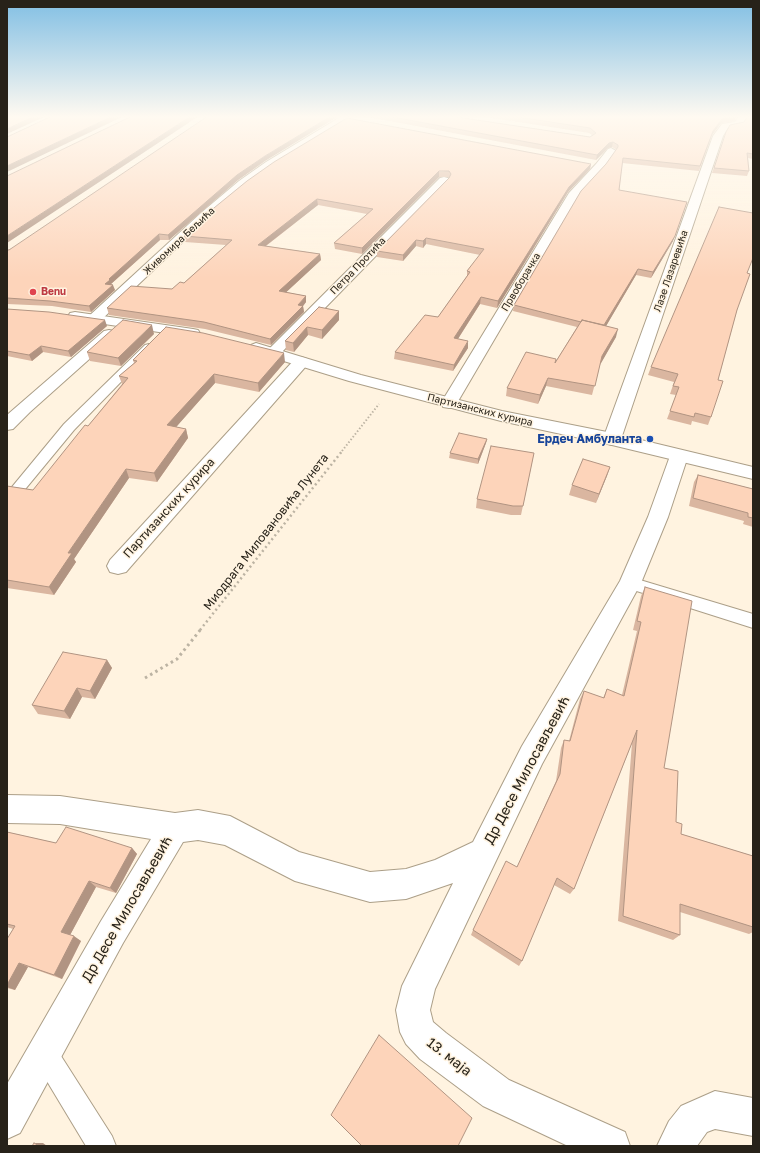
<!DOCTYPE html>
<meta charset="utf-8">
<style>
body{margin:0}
#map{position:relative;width:760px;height:1153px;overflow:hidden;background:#fff3e0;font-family:"Golos Text",sans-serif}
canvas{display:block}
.frame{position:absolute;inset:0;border:8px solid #272219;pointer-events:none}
</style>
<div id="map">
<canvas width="760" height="1153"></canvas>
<div class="frame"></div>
</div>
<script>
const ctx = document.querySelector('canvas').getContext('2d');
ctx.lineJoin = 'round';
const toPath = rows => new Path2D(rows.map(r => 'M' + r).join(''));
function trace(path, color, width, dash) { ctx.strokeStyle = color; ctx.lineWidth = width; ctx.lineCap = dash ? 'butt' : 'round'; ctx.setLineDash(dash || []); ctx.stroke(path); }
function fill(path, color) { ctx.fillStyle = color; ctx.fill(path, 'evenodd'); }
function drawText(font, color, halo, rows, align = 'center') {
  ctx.font = font + ' "Golos Text",sans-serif'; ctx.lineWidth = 3; ctx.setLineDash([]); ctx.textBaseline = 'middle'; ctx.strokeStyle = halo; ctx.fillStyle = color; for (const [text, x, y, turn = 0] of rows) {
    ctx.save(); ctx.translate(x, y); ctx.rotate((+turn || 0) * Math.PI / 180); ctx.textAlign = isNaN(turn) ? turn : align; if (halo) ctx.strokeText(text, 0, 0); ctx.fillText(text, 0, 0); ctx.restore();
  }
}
const lane = toPath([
 [149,344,155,347,153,349,74,430,22,493,17,495,12,493,10,490,12,487,64,424,145,345,149,344],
 [630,577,753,614,753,628,624,587,622,583,624,579,630,577],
 [45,1041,54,1045,112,1136,116,1146,86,1146,36,1063,32,1054,36,1045,45,1041]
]);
const street = toPath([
 [342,116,353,116,274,166,247,185,209,217,99,322,94,323,89,322,87,319,89,316,201,213,239,181,266,162,342,116],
 [739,116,748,116,741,126,728,128,723,136,621,439,618,443,612,445,606,443,603,439,713,136,722,124,735,122,739,116],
 [611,148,616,151,604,168,579,195,457,403,455,407,449,408,443,407,441,403,569,193,596,164,608,149,611,148],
 [444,177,448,178,449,180,448,182,279,355,274,357,269,355,266,352,440,178,444,177],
 [109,330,114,331,116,334,114,337,30,412,13,429,7,430,7,415,104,331,109,330],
 [301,357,307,359,309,362,307,365,126,572,118,574,110,572,107,566,110,560,295,359,301,357],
 [679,450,686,452,688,456,668,517,641,583,542,764,435,989,430,1010,433,1022,446,1033,509,1080,625,1132,630,1146,568,1146,483,1106,420,1059,406,1044,400,1032,396,1010,402,986,453,883,406,899,370,902,295,881,225,845,198,840,183,842,123,943,20,1133,7,1139,7,1084,101,921,151,839,60,824,7,823,7,795,60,796,175,813,198,810,230,816,299,852,370,872,406,869,435,860,473,842,522,746,620,581,648,517,670,456,672,452,679,450],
 [715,1091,753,1098,753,1136,715,1129,707,1132,697,1146,657,1146,669,1121,681,1106,715,1091]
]);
const secondary = toPath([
 [75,312,193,329,198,330,200,333,198,336,193,337,70,319,68,316,70,313,75,312],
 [256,343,361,375,502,411,612,433,753,467,753,479,612,445,501,421,349,381,251,351,248,348,251,345,256,343]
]);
trace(lane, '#ac9f88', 2);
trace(street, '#ac9f88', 2);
trace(secondary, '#ac9f88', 2);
trace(toPath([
 [342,451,379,404]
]), '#bcb3a3', 2, [1.5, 2]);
trace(toPath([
 [200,630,343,450]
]), '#bcb3a3', 2.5, [2, 3]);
trace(toPath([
 [145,678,177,659,201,629]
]), '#bcb3a3', 3, [2.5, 3.5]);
fill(lane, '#fff');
fill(street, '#fff');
fill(secondary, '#fff');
fill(toPath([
 [363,116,450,116,590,137,592,135,589,133,480,116,737,116,734,121,721,123,712,135,699,171,622,163,619,190,673,241,651,278,636,275,606,326,616,337,600,364,592,395,546,386,538,404,506,396,507,388,556,361,577,327,513,311,514,305,606,164,617,150,612,147,608,148,596,160],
 [753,116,753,159,748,158,749,171,747,176,712,173,726,132,744,122],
 [265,161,238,180,169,240,160,240,111,284,115,290,91,312,52,306,7,304,7,250],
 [591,164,590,169,568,192,497,308,480,304,458,339,468,348,453,371,394,359,395,352,438,317,467,276,467,271,480,255,426,244,423,248,416,246,403,261,377,257,377,251,449,178,448,177,439,177,362,254,335,249,334,243,367,214,318,205,266,246,320,254,321,260,286,292,306,296,306,302,303,306,304,312,271,345,205,329,109,315,107,308,172,289,184,283,226,245,185,242,184,236,247,181],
 [747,273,718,380,711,417,708,425,692,421,691,425,667,419,676,395,670,394,674,382,648,375,651,367],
 [319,307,339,311,339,320,322,339,308,335,294,352,286,350,285,341],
 [7,309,107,326,71,357,43,352,32,361,7,356],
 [154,334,121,366,90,361,87,352],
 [133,360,285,362,259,392,215,383,176,427,186,429,188,438,157,482,129,478,74,559,76,562,54,595,7,588,7,486,33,490,88,426,122,384,119,376,134,363],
 [487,439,486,443,478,464,449,458,450,453],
 [534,453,521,515,511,515,476,508,477,499],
 [610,467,596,503,569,495,572,485],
 [698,475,753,489,753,527,743,524,744,521,689,506,694,482],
 [645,587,664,768,676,822,681,834,753,856,753,932,749,934,680,912,680,935,673,940,618,921,632,743,574,889,570,894,554,885,522,961,519,966,471,935,473,930,517,867,556,781,561,748,564,740,569,741,580,699,584,691,603,698,607,689,622,695,637,631,633,630,641,596],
 [107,660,112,668,95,699,82,697,70,719,38,714,32,705],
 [7,832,56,843,132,848,137,854,116,893,96,887,70,935,81,941,62,979,28,967,15,990,7,988,7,939,13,929,7,927]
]), '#dab6a0');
fill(toPath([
 [35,116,46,116,7,134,7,129],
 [113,116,124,116,7,172,7,166],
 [191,116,199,116,7,243,7,236],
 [331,116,339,116,265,161,238,180,169,240,168,235,237,175,265,156],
 [734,116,737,116,734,121,721,123,712,135,699,171,713,131,722,119],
 [613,142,612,147,608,148,596,160,597,155,609,143],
 [591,164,590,169,568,192,497,308,498,301,569,187],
 [439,171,439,177,362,254,362,248],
 [317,199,318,205,259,251,258,245],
 [687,202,673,241,651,278,653,272],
 [159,234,160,240,111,284,113,285,115,290,91,312,89,306,109,279],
 [426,238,426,244,423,248,423,241],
 [416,240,416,246,403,261,403,255],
 [320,254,321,260,280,298,279,291],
 [638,269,636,275,602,333,603,327],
 [306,296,306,302,303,306,304,312,271,345,270,339],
 [481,297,480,304,454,345,454,338],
 [339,311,339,320,322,339,322,330],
 [105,320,107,326,71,357,68,351],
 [152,325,154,334,121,366,118,358],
 [307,327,308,335,294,352,293,343],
 [618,329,616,337,600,365,602,356],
 [468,341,468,348,453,371,454,365],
 [41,346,43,352,32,361,29,355],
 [284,353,285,362,259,392,258,383],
 [214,374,215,383,170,434,167,425],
 [548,378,546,386,538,404,540,395],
 [186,429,188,438,157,482,154,473],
 [487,439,486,443,478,464,478,459],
 [610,467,607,476,596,503,599,494],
 [126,469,129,478,74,559,76,562,54,595,49,587,68,553],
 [107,660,112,668,95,699,90,691],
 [77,688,82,697,70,719,64,711],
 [132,848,137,854,116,893,110,888],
 [89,881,96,887,69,937,61,932],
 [74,936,81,941,62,979,54,975],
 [19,963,28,967,15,990,7,987,7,985],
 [34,1143,43,1143,47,1146,39,1146]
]), '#b19482');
const building = toPath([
 [7,116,35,116,7,129,7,116],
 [52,116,113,116,7,166,7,137,52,116],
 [132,116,191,116,7,236,7,176,132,116],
 [208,116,331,116,265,156,237,175,168,235,159,234,109,279,110,280,105,284,113,285,89,306,50,301,7,298,7,250,9,250,208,116],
 [387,116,450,116,590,137,596,133,590,128,511,116,734,116,722,119,713,131,700,166,623,158,619,190,687,202,675,236,653,272,638,269,604,325,582,320,581,322,514,305,581,191,606,164,618,147,618,145,613,142,609,143,597,155,387,116],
 [748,116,753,116,753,154,747,153,749,171,714,168,726,132,730,125,744,122,748,116],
 [347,118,591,164,569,187,498,301,481,297,454,338,468,341,454,365,395,352,425,315,438,317,470,272,467,271,484,249,426,238,423,241,416,240,403,255,377,251,449,178,451,174,449,171,439,171,362,248,334,243,373,209,317,199,258,245,320,254,279,291,306,296,298,305,303,306,270,339,204,322,107,308,131,286,172,289,180,282,184,283,232,240,184,236,209,212,247,181,274,162,347,118],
 [719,207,753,213,753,258,747,273,750,274,737,310,718,380,723,381,711,417,695,413,694,417,670,411,679,387,673,386,678,374,651,367,719,207],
 [319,307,339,311,322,330,307,327,293,343,285,341,319,307],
 [7,309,49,312,105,320,68,351,41,346,29,355,7,351,7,309],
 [123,320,152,325,118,358,87,352,123,320],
 [582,320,618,329,602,356,595,386,548,378,540,395,507,388,526,352,556,359,555,363,582,320],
 [166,327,203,333,284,353,258,383,214,374,167,425,186,429,154,473,126,469,68,553,72,553,49,587,7,580,7,486,33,490,85,425,88,426,128,378,119,376,137,361,133,360,166,327],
 [459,433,487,439,478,459,450,453,459,433],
 [491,446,534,453,523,506,513,506,477,499,491,446],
 [583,459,610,467,599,494,572,485,583,459],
 [698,475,753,489,753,518,748,517,748,513,693,498,698,475],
 [645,587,692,601,664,768,678,771,676,822,682,824,681,834,753,856,753,927,680,904,680,935,623,916,637,730,574,889,557,878,522,961,473,930,506,861,517,867,560,774,564,740,570,741,584,691,604,698,607,689,624,696,641,622,637,621,645,587],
 [63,652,107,660,90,691,77,688,64,711,32,705,63,652],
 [66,827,132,848,110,888,89,881,61,932,74,936,54,975,19,963,7,985,7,939,15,926,7,924,7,832,56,843,66,827],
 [379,1035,472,1118,458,1146,362,1146,331,1115,379,1035],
 [34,1143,39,1146,32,1146,34,1143]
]);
fill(building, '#fdd4ba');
trace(building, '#b19482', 1);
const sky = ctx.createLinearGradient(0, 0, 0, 278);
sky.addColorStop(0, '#82bfe4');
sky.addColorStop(0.42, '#fffaf1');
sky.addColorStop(1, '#fffaf100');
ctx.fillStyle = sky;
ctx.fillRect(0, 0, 760, 278);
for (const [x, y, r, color] of [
 [33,292,4,"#e0444e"],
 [650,439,4,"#1a4fb4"]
]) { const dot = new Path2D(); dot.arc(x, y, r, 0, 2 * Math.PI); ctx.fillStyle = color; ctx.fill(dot); trace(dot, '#fff3e0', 1.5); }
drawText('10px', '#272219', '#fff3e0', [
 ["Живомира Бељића",179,241,-43],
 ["Петра Протића",358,266,-46],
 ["Лазе Лазаревића",671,271,-71],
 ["Првоборачка",521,282,-59],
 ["Партизанских курира",480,410,14]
]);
drawText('bold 10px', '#be3a42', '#fff3e0', [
 ["Benu",41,292]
], 'left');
drawText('bold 12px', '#164399', '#fff3e0', [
 ["Ердеч Амбуланта",642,439]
], 'right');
drawText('12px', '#272219', '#fff3e0', [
 ["Партизанских курира",169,508,-48],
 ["Миодрага Миловановића Лунета",266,532,-52]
]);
drawText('14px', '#272219', '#fff3e0', [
 ["Др Десе Милосављевић",527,770,-62],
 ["Др Десе Милосављевић",127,909,-60],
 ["13. маја",449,1057,38]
]);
</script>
